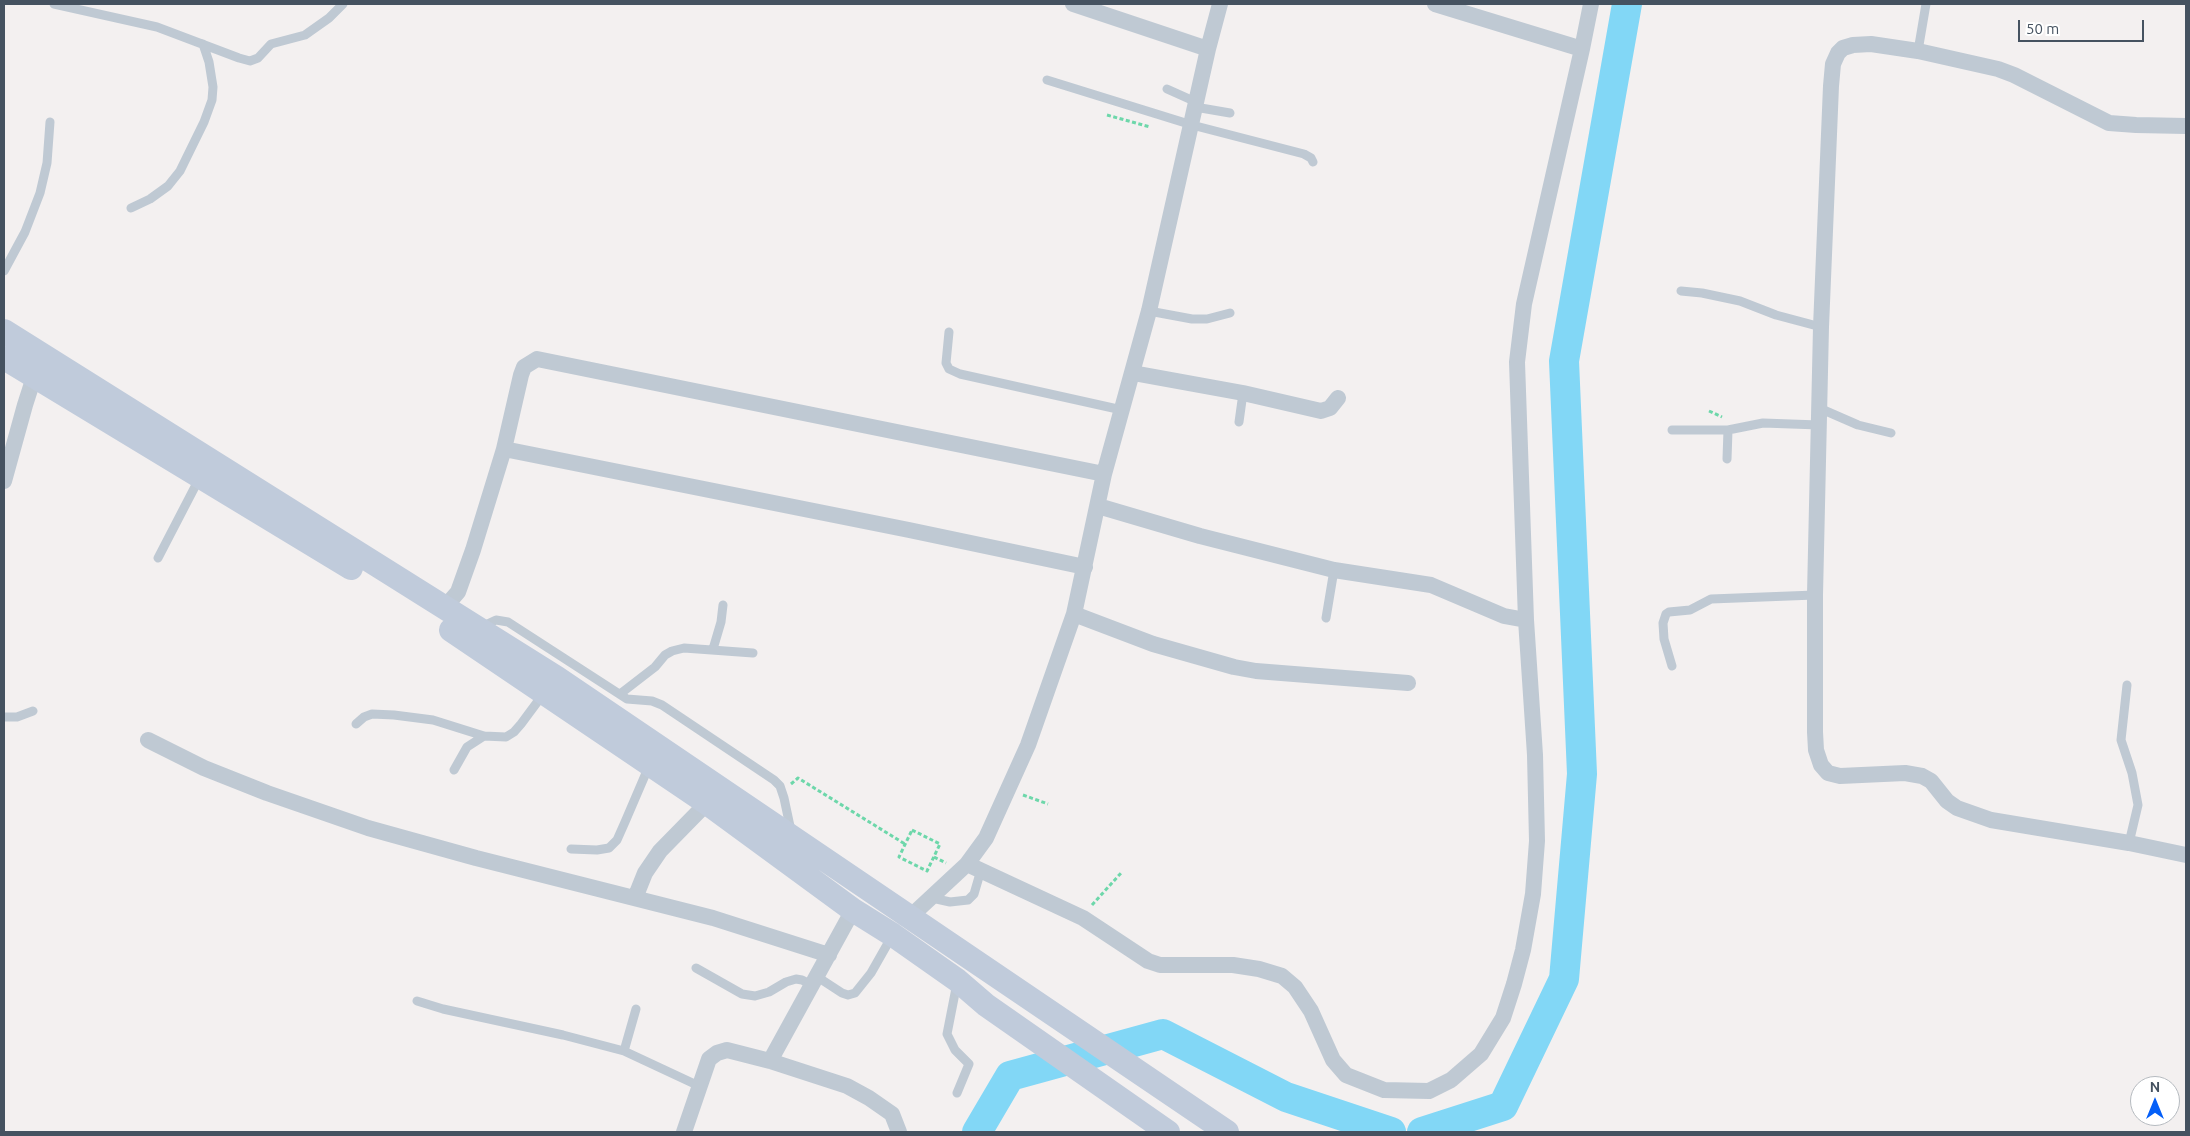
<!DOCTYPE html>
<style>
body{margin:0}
#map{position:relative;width:2190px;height:1136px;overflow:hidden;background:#f3f0f0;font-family:Ubuntu,sans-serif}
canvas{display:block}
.frame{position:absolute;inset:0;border:5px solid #455260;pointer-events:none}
.north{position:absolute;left:2130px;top:1076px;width:50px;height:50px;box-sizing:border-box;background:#fff;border:1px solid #b5babf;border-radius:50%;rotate:0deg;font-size:14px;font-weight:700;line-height:20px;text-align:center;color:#455260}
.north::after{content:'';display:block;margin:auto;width:18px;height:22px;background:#045ff8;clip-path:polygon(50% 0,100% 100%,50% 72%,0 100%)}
.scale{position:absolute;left:2018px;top:20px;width:126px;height:22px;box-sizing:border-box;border:2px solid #455260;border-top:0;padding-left:6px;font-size:15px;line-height:18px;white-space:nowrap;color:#455260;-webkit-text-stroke:4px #fff;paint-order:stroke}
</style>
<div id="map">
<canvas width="2190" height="1136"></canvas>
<div class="frame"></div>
<div class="north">N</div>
<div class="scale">50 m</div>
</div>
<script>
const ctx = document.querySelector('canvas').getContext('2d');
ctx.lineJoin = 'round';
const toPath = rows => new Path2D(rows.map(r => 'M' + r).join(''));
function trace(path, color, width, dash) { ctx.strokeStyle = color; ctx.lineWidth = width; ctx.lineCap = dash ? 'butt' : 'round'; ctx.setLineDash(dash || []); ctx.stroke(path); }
trace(toPath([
 [977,1132,1010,1076,1163,1034,1286,1097,1391,1132],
 [1422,1132,1503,1106,1564,979,1582,774,1564,361,1627,4]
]), '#82d7f6', 30);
trace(toPath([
 [1107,115,1150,127],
 [1709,411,1722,417],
 [791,784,798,778,905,844],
 [1023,795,1048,804],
 [912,830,940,844,927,871,899,857,912,830],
 [934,857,946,863],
 [1092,905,1121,873]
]), '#6dd7aa', 3, [4, 2.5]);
trace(toPath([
 [54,4,157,27,239,58,250,61,258,58,271,44,305,35,329,18,343,4],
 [1918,51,1926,4],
 [1047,80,1192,125,1304,154,1311,158,1313,162],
 [1167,89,1196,102],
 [1195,107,1230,113],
 [131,208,150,199,168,186,180,171,204,122,212,100,213,87,209,62,203,44],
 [4,271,25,232,40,193,47,163,50,122],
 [1681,291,1702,293,1740,301,1776,315,1821,327],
 [1149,311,1192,319,1207,319,1230,313],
 [949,332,946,363,949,369,960,374,1122,410],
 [1819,408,1858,425,1891,433],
 [1239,422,1243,393],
 [1672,430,1728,430,1763,423,1819,425],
 [1727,459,1728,430],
 [158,558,200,477],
 [1326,618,1334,570],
 [481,627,496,620,508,622,627,699,652,701,662,705,774,780,780,786,784,798,791,831],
 [713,649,721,622,723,605],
 [1672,666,1664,639,1663,623,1666,614,1669,612,1690,610,1711,599,1815,595],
 [2127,685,2121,740,2132,773,2138,805,2129,843],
 [620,694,655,667,665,655,672,651,684,648,753,653],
 [4,717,17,717,33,711],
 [356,724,364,717,372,714,394,715,433,720,484,736,506,737,514,732,521,724,544,693],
 [454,770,467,747,484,736],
 [571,849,597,850,609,848,617,840,625,822,649,766],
 [932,898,950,902,968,900,974,894,981,870],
 [696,968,742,994,755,996,769,992,786,982,796,979,802,980,812,985],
 [816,976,842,993,848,995,855,993,871,973,892,936],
 [957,983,947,1034,955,1050,969,1064,957,1093],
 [417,1001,443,1009,563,1035,624,1051,699,1086],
 [624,1051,636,1009]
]), '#bfc9d3', 9);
trace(toPath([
 [1073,4,1208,49],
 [1435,4,1582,49],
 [2186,126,2136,125,2109,123,2014,75,1998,69,1918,51,1871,44,1853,45,1843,48,1838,53,1833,64,1831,86,1821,327,1815,595,1815,732,1816,750,1821,765,1828,773,1840,776,1905,773,1922,776,1931,781,1947,801,1957,808,1991,820,2129,843,2186,855],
 [1133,373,1243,393,1321,411,1330,408,1338,398],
 [504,449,909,530,1085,567],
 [4,481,25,405,34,377,39,369],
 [1098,506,1200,536,1334,570,1431,585,1504,616,1526,620],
 [444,608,458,592,473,550,504,449,521,375,524,367,537,359,1104,474],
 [1074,614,1153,644,1234,667,1256,671,1408,683],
 [148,740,204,768,267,793,368,828,476,858,713,918,829,955],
 [967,864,1083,918,1148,961,1160,965,1233,965,1259,969,1282,976,1295,987,1311,1011,1333,1060,1346,1075,1384,1090,1429,1091,1451,1080,1481,1054,1503,1018,1514,984,1523,950,1533,894,1537,841,1535,755,1526,620,1517,362,1524,304,1582,49,1591,4],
 [635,898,645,873,660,851,707,803],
 [910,917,967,864,986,838,1028,745,1074,614,1104,474,1149,311,1208,49,1220,4],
 [770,1061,853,910],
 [684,1132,709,1059,717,1053,727,1050,770,1061,847,1086,869,1098,892,1114,899,1132]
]), '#bfc9d3', 16);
trace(toPath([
 [4,331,557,678,1227,1132],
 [4,358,351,568],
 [451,630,707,803,853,910,893,935,957,980,986,1005,1168,1132]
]), '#c0cbdb', 24);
</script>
